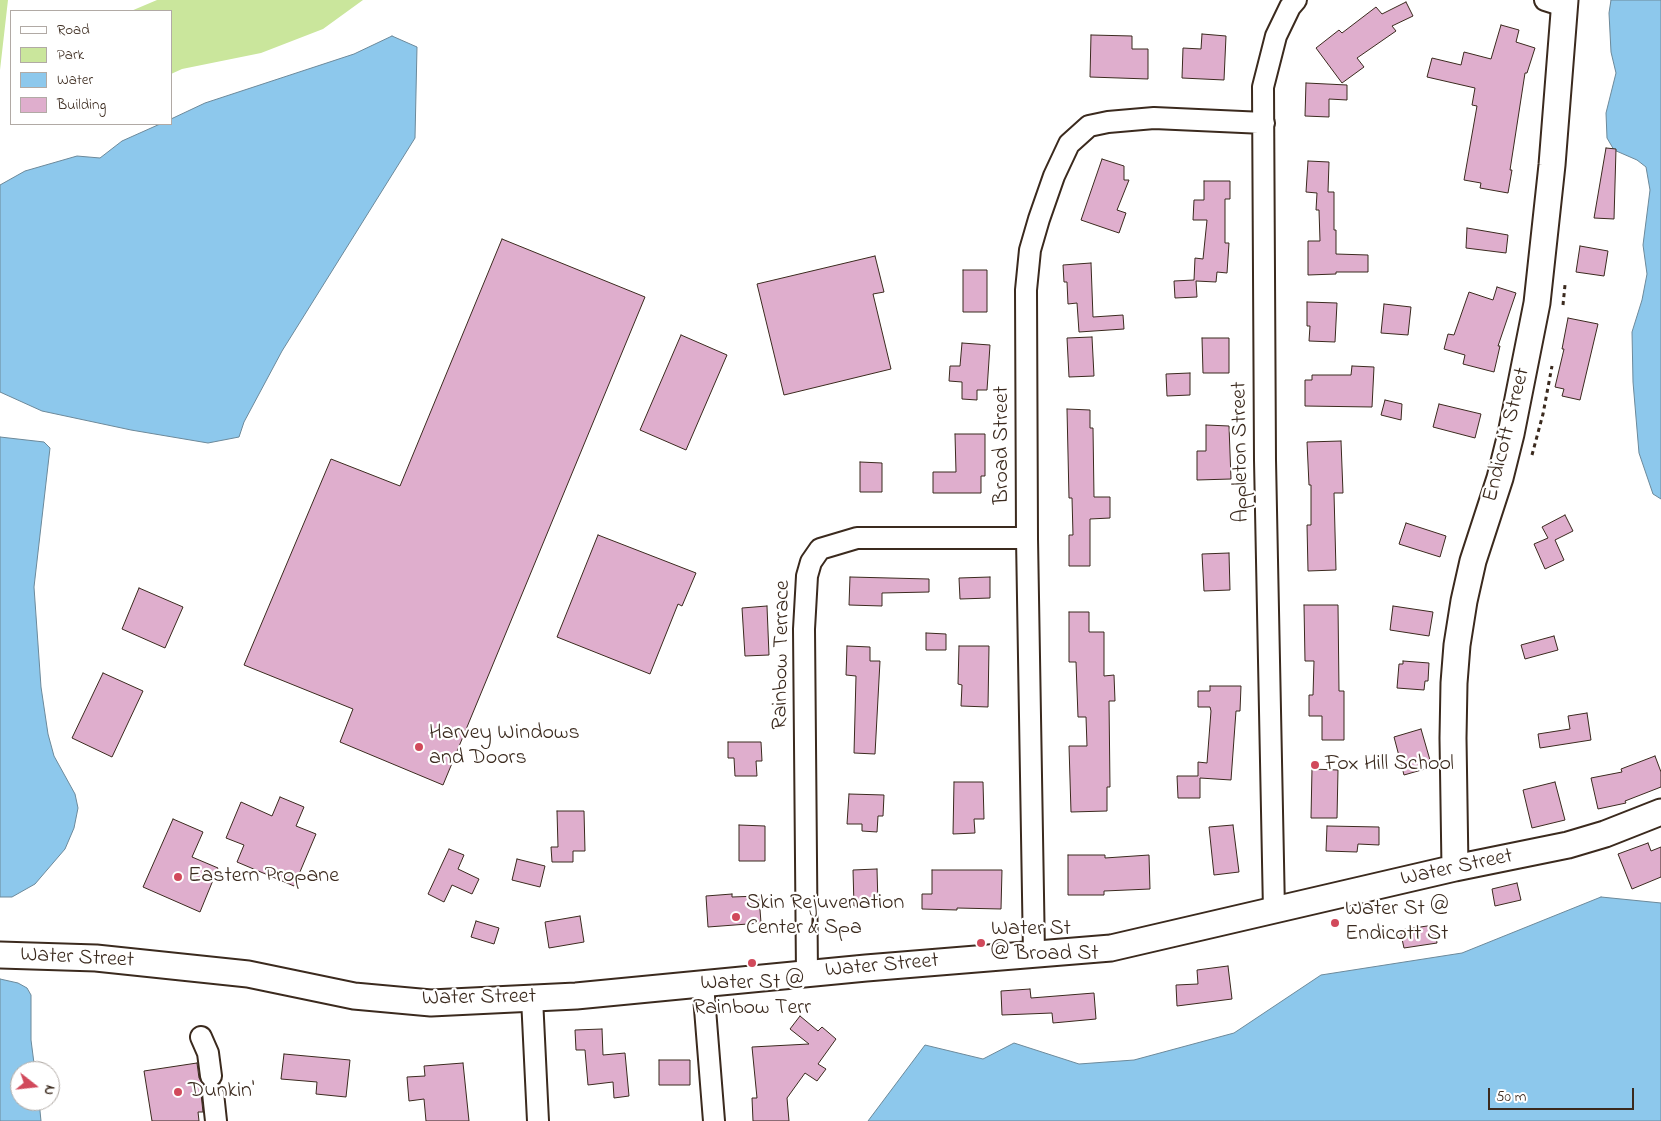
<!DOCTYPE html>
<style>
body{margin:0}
#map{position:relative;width:1661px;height:1121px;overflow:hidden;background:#fff;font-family:"Indie Flower",sans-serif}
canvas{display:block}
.legend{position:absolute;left:10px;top:10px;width:162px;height:115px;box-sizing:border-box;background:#fff;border:1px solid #b1aaa5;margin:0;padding:6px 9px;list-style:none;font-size:15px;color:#3b2a1e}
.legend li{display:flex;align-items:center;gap:10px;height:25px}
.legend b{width:25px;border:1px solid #b1aaa5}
.north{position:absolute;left:10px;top:1061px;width:50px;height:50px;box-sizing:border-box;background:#fff;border:1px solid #b1aaa5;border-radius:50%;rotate:106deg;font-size:14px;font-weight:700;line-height:20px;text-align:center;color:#3b2a1e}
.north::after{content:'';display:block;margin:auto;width:18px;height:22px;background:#d1495b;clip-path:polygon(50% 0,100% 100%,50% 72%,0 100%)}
.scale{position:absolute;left:1488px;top:1088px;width:146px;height:22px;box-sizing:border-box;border:2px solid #3b2a1e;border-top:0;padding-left:6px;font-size:15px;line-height:18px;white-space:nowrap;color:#3b2a1e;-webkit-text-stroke:4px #fff;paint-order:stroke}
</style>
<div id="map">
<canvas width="1661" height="1121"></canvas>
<ul class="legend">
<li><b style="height:6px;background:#fff"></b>Road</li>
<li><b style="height:14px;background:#cae69c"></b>Park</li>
<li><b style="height:14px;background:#8dc8ec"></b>Water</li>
<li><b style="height:14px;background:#dfaecd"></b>Building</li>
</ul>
<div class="north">N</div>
<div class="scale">50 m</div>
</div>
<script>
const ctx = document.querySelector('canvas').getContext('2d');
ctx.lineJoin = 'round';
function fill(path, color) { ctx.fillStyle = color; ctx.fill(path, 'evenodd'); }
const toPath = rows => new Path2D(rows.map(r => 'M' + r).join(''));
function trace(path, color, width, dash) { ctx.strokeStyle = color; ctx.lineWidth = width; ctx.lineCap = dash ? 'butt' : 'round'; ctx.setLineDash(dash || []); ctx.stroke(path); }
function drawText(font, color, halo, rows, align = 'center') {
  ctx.font = font + ' "Indie Flower",sans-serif'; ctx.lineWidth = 4.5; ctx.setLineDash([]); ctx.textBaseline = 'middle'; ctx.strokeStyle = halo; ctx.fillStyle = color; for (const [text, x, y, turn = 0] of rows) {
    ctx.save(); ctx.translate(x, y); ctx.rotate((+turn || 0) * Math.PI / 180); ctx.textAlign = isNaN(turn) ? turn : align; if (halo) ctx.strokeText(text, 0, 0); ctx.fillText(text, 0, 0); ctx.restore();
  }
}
fill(toPath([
 [0,0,8,0,0,70],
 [157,0,363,0,323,29,261,53,182,69,171,74,171,11,131,11]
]), '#cae69c');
const water = toPath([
 [1611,0,1661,0,1661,499,1653,494,1639,453,1633,382,1632,332,1642,300,1647,274,1643,245,1650,190,1646,167,1637,160,1614,150,1607,138,1606,113,1616,73,1611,52,1609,13,1611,0],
 [392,36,417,47,415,138,282,351,244,422,239,437,208,443,131,430,42,411,0,392,0,185,25,171,77,156,100,158,122,141,160,124,171,124,171,119,205,103,354,54,392,36],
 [0,437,44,442,50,448,34,587,41,687,48,734,54,756,75,794,78,808,74,828,65,849,35,884,12,897,0,897,0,437],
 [1601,897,1661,903,1661,1121,868,1121,925,1045,983,1059,1014,1043,1079,1064,1134,1060,1234,1033,1321,975,1462,953,1601,897],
 [0,979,18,983,27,988,31,995,31,1040,35,1071,20,1071,20,1101,39,1101,41,1121,0,1121,0,979]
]);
fill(water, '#8dc8ec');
trace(water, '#6c899a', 1);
const building = toPath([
 [1406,2,1413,16,1392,26,1396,31,1357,58,1364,67,1342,83,1316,48,1339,30,1342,33,1376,7,1382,14,1406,2],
 [1501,25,1519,30,1516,42,1535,48,1527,73,1525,73,1510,170,1512,170,1508,193,1480,188,1481,183,1464,180,1477,106,1472,105,1475,88,1427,77,1432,58,1461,65,1464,52,1491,59,1501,25],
 [1202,34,1226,36,1224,80,1182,78,1183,48,1201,49,1202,34],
 [1091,35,1132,36,1132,49,1148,49,1148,79,1090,77,1091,35],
 [1306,83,1347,85,1347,100,1329,99,1329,117,1305,116,1306,83],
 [1606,148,1616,149,1614,219,1594,218,1606,148],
 [1102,159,1124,166,1124,180,1129,180,1117,210,1126,213,1119,233,1081,220,1102,159],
 [1308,161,1329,162,1328,192,1334,192,1334,230,1336,230,1336,254,1368,255,1368,272,1336,272,1336,274,1308,275,1308,241,1320,241,1319,210,1316,210,1317,193,1306,192,1308,161],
 [1204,181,1230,181,1230,199,1225,199,1225,243,1229,243,1227,273,1217,272,1216,282,1196,281,1197,297,1175,298,1174,281,1194,280,1195,258,1203,259,1207,220,1193,220,1194,200,1204,200,1204,181],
 [1467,228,1508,235,1506,253,1466,248,1467,228],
 [502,239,645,297,443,785,340,742,353,709,244,665,331,459,400,486,502,239],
 [1580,246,1608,251,1604,276,1576,272,1580,246],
 [875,256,884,292,873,294,891,369,784,395,757,284,875,256],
 [1091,263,1093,317,1123,315,1124,329,1079,332,1077,303,1068,304,1067,282,1064,282,1063,265,1091,263],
 [963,270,987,270,987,312,963,312,963,270],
 [1497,287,1516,293,1498,346,1500,346,1494,372,1463,364,1465,355,1444,349,1448,334,1454,335,1469,292,1493,300,1497,287],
 [1307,302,1337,303,1335,342,1309,341,1310,326,1307,326,1307,302],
 [1384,304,1411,307,1408,335,1381,333,1384,304],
 [1568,318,1598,324,1580,400,1562,396,1564,389,1555,387,1564,349,1562,349,1568,318],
 [681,335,727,355,686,450,640,430,681,335],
 [1092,337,1094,376,1069,377,1067,338,1092,337],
 [1202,338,1229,338,1229,373,1203,373,1202,338],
 [962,343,990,345,987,390,977,390,977,400,962,399,962,382,949,381,950,366,960,366,962,343],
 [1352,366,1374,367,1372,407,1305,406,1305,380,1312,380,1312,375,1351,375,1352,366],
 [1190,373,1190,395,1167,396,1166,374,1190,373],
 [1385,400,1402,404,1401,420,1381,415,1385,400],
 [1439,404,1481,414,1475,438,1433,427,1439,404],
 [1067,409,1090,410,1090,428,1093,428,1094,497,1110,497,1110,518,1090,519,1090,566,1069,566,1069,535,1073,535,1072,498,1069,498,1067,409],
 [1206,425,1229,426,1231,479,1197,480,1197,451,1206,451,1206,425],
 [955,434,985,434,985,476,981,476,981,493,933,493,933,472,956,472,955,434],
 [1341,441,1343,493,1334,493,1336,570,1308,571,1307,525,1311,525,1311,485,1309,485,1307,442,1341,441],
 [860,462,882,463,882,492,860,492,860,462],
 [1565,515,1573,531,1555,540,1564,560,1545,569,1534,544,1548,538,1542,527,1565,515],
 [1406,523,1446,536,1440,557,1399,544,1406,523],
 [598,535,696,573,682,606,678,604,650,674,557,637,598,535],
 [1229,553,1230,590,1204,591,1202,554,1229,553],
 [850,577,929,579,929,592,882,593,882,606,849,605,850,577],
 [990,577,990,598,960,599,959,578,990,577],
 [139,588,183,607,165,648,122,629,139,588],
 [1304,605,1338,605,1339,691,1344,691,1344,740,1322,740,1322,716,1309,716,1309,695,1313,695,1314,661,1305,661,1304,605],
 [767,606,769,655,745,656,742,608,767,606],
 [1393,606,1433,612,1429,636,1390,630,1393,606],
 [1069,612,1089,612,1089,632,1104,632,1104,676,1114,675,1115,701,1109,701,1110,787,1107,787,1107,811,1071,812,1069,746,1087,746,1086,717,1078,717,1076,662,1069,662,1069,612],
 [926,633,946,634,946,650,926,650,926,633],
 [1554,636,1558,650,1525,659,1521,645,1554,636],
 [847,646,870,647,870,661,880,661,875,754,854,753,856,676,846,675,847,646],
 [959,646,989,646,988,707,961,706,962,685,958,684,959,646],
 [1403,661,1429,663,1428,681,1425,681,1424,690,1397,688,1399,664,1403,664,1403,661],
 [103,673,143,691,112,757,72,738,103,673],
 [1210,686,1241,686,1240,711,1236,711,1231,780,1200,778,1200,798,1178,798,1177,776,1198,776,1198,762,1207,763,1211,711,1210,707,1198,707,1198,691,1210,691,1210,686],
 [1587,713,1591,740,1540,748,1538,734,1570,729,1568,716,1587,713],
 [1421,729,1432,767,1404,775,1394,737,1421,729],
 [728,742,761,742,762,761,756,761,757,776,735,776,734,758,728,758,728,742],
 [1655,756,1661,772,1661,787,1625,801,1626,803,1598,809,1591,778,1622,772,1621,769,1655,756],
 [1312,769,1338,770,1337,818,1311,818,1312,769],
 [954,782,983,782,984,819,974,819,975,833,953,834,954,782],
 [1555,782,1565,820,1532,828,1523,790,1555,782],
 [849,794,884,795,883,816,878,816,877,832,862,831,862,824,847,824,849,794],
 [280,797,304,807,296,826,316,834,294,886,237,862,244,845,226,838,241,802,272,816,280,797],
 [557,811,584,811,585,851,573,851,573,862,552,862,551,847,558,847,557,811],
 [173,819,203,832,192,857,218,868,200,912,143,887,173,819],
 [739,825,765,826,765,861,739,861,739,825],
 [1233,825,1239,872,1214,875,1209,827,1233,825],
 [1327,826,1379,827,1379,845,1358,844,1357,852,1326,851,1327,826],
 [1648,843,1651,851,1661,847,1661,877,1632,889,1618,854,1648,843],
 [449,849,464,855,458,869,479,879,472,894,452,885,444,902,428,894,449,849],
 [1068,855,1105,855,1105,858,1149,855,1150,889,1104,891,1104,895,1068,895,1068,855],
 [517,859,545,866,540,887,512,880,517,859],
 [877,869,878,905,854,906,853,870,877,869],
 [932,870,1002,870,1001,909,957,908,957,910,922,909,922,894,932,894,932,870],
 [1517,883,1521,900,1495,906,1492,889,1517,883],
 [732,894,732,897,759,896,761,923,708,927,706,896,732,894],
 [580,916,584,942,549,948,545,922,580,916],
 [476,921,499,928,494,944,471,937,476,921],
 [1434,925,1437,943,1404,948,1400,930,1434,925],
 [1228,966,1232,999,1177,1006,1176,985,1198,984,1197,970,1228,966],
 [1030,989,1031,998,1094,993,1096,1019,1053,1023,1052,1013,1002,1015,1001,991,1030,989],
 [800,1016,818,1031,822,1027,836,1039,818,1064,826,1069,817,1081,805,1073,787,1098,789,1121,753,1121,752,1098,757,1098,752,1047,809,1044,790,1029,800,1016],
 [602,1029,603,1055,625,1053,629,1096,614,1098,613,1082,588,1085,585,1050,576,1050,575,1030,602,1029],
 [284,1054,350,1060,346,1097,316,1094,317,1082,281,1079,284,1054],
 [659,1060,690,1060,690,1085,659,1085,659,1060],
 [197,1063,199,1078,204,1085,201,1094,203,1112,198,1112,199,1121,152,1121,144,1071,197,1063],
 [463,1063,469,1121,426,1121,424,1099,409,1101,407,1077,425,1076,424,1066,463,1063]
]);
fill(building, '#dfaecd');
trace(building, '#3b2a1e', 1);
const minor = toPath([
 [1545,0,1564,6],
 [1274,911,1265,460,1263,87,1276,36,1290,7,1296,0],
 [1034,954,1027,538,1026,290,1030,250,1039,219,1054,176,1069,144,1089,126,1108,122,1154,118,1264,123],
 [807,974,804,629,807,576,811,562,820,549,857,538,1027,538],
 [703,984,714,1121],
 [532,998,538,1121],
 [201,1037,208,1053,211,1076],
 [213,1093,216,1121]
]);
const major = toPath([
 [1455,868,1453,738,1454,683,1457,645,1464,601,1473,561,1500,478,1511,434,1537,303,1552,165,1565,0],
 [0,955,96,958,248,974,354,996,431,1003,576,996,866,968,1111,948,1455,868,1568,845,1605,834,1661,812]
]);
trace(minor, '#3b2a1e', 24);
trace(major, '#3b2a1e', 29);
trace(toPath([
 [1563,305,1565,285],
 [1532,455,1543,414,1552,366]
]), '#3b2a1e', 3, [4, 4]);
trace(minor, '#fff', 20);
trace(major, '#fff', 25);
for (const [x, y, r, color] of [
 [419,747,5,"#d1495b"],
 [1315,765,5,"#d1495b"],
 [178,877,5,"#d1495b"],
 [736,917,5,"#d1495b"],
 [1335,923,5,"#d1495b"],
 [981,943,5,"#d1495b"],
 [752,963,5,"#d1495b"],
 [178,1092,5,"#d1495b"]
]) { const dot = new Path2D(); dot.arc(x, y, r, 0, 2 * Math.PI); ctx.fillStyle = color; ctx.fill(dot); trace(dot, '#fff', 2); }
drawText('22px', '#3b2a1e', '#fff', [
 ["Endicott Street",1508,435,-76],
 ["Broad Street",1003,445,-90],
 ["Appleton Street",1242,452,-91],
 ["Rainbow Terrace",783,655,-89],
 ["Water Street",1457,869,-12],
 ["Water Street",77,959,3],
 ["Water Street",882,967,-5],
 ["Water Street",479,999,-1]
]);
drawText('22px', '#3b2a1e', '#fff', [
 ["Harvey Windows",429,734],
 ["and Doors",429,759],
 ["Fox Hill School",1325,765],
 ["Eastern Propane",188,877],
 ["Skin Rejuvenation",746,904],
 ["Center & Spa",746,929],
 ["Water St @",1345,910],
 ["Endicott St",1345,935],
 ["Water St",991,930],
 ["@ Broad St",991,955],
 ["Water St @",752,984,"center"],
 ["Rainbow Terr",752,1009,"center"],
 ["Dunkin'",188,1092]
], 'left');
</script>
